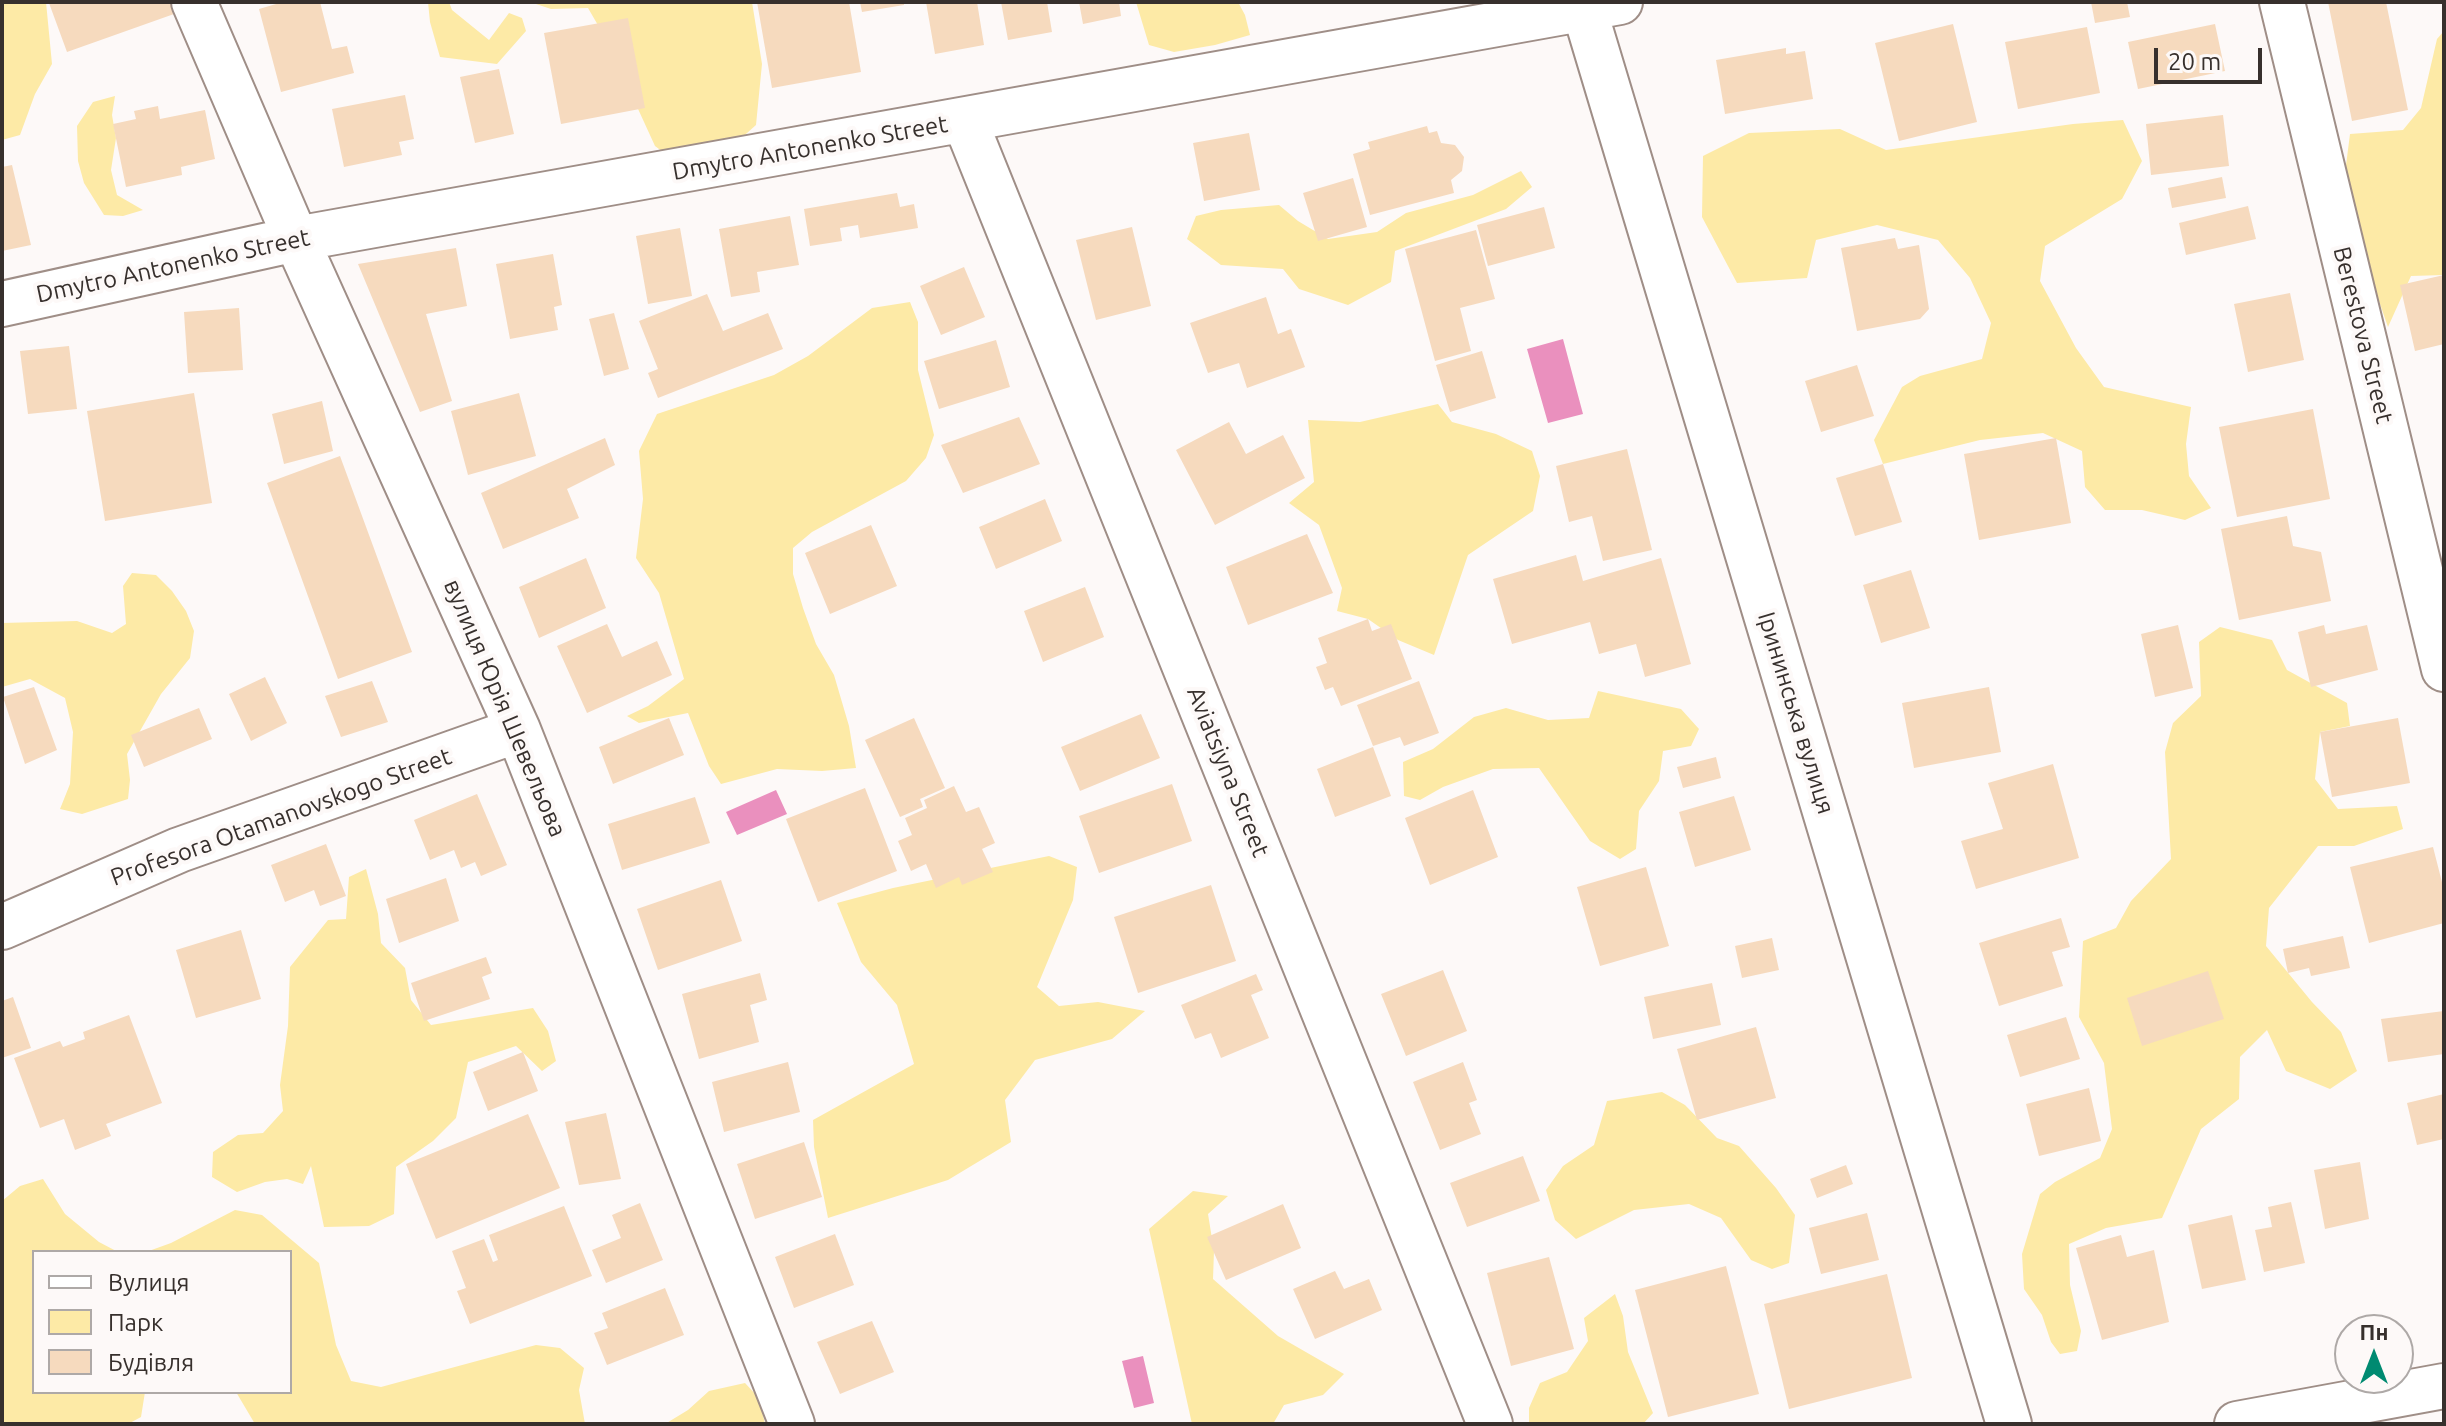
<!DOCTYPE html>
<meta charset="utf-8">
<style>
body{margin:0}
#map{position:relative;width:2446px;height:1426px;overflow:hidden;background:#fdf9f8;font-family:Ubuntu,sans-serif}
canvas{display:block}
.frame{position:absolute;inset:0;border:4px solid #37302d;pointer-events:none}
.legend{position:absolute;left:32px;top:1250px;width:260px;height:144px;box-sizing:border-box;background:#fdf9f8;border:2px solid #aea9a7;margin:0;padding:10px 14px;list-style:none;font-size:24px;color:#37302d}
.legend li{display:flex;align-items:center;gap:16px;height:40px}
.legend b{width:40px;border:2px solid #aea9a7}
.north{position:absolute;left:2334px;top:1314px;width:80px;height:80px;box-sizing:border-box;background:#fdf9f8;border:2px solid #aea9a7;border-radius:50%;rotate:0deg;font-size:22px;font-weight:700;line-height:32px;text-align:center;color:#37302d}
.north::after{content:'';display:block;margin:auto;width:28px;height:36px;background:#008a71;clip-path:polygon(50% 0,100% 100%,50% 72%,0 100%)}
.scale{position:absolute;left:2154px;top:48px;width:108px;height:36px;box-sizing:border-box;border:4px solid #37302d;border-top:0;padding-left:10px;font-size:24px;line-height:28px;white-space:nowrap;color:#37302d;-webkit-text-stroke:6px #fdf9f8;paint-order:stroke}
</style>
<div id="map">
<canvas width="2446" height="1426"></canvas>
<div class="frame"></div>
<ul class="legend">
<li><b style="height:10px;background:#fff"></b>Вулиця</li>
<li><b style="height:22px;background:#fdeaa6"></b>Парк</li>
<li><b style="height:22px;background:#f6dabe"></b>Будівля</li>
</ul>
<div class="north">Пн</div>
<div class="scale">20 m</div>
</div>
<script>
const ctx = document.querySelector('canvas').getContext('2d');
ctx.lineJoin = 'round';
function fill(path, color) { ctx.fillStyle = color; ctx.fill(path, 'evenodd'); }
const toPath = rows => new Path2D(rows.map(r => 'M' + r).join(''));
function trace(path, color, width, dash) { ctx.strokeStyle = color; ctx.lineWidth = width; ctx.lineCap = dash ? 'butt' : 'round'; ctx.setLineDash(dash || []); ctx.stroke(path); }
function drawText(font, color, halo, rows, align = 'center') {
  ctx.font = font + ' Ubuntu,sans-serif'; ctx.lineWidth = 8; ctx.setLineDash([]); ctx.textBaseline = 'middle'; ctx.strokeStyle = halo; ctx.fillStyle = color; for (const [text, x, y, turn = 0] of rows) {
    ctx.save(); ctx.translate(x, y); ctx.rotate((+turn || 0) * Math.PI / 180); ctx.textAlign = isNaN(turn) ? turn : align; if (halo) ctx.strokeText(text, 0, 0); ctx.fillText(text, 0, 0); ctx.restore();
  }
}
fill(toPath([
 [2,2,46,2,52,64,35,94,20,135,2,140],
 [428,2,449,2,452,10,489,40,509,13,522,18,526,31,497,64,440,57,430,22],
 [530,2,752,2,762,64,756,125,728,150,675,161,655,146,606,39,588,8,551,9],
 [1136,2,1238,2,1245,15,1250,35,1215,45,1174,52,1149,45],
 [2444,31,2444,275,2411,276,2388,327,2361,249,2345,173,2350,134,2403,130,2421,108,2437,39],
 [115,96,112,115,116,138,111,170,117,195,143,210,123,216,104,215,84,183,78,161,77,126,93,102],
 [2123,120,2142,161,2122,199,2045,246,2040,281,2076,348,2104,387,2191,407,2186,444,2189,476,2211,508,2185,520,2142,510,2105,510,2085,487,2082,451,2043,433,1980,440,1883,464,1874,440,1902,387,1920,376,1982,359,1991,323,1970,278,1938,240,1877,225,1816,240,1807,278,1737,283,1702,217,1703,156,1749,133,1840,129,1886,150,2073,124],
 [1521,171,1532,187,1506,209,1395,251,1391,282,1348,305,1299,289,1283,269,1221,265,1187,239,1196,216,1221,210,1279,205,1298,221,1328,239,1377,232,1406,213,1473,195],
 [910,302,918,322,918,370,934,435,926,458,906,481,812,532,793,548,793,574,803,608,816,644,834,675,849,726,856,768,822,771,777,769,721,784,709,766,688,713,639,723,627,716,648,706,684,679,659,593,636,558,643,499,639,451,657,414,774,375,808,356,872,308],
 [1438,404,1452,422,1496,434,1532,451,1540,476,1533,511,1468,555,1434,655,1398,640,1368,619,1337,611,1342,588,1319,525,1289,503,1314,482,1308,420,1360,422],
 [132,573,156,575,172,591,186,611,194,631,190,658,161,694,127,754,130,780,128,799,82,814,60,809,70,784,73,732,65,698,30,679,2,687,2,623,77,621,112,633,126,624,123,586],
 [2220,627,2272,640,2287,670,2347,703,2350,726,2320,732,2315,779,2338,809,2397,806,2403,829,2354,846,2318,846,2269,908,2266,946,2312,1002,2341,1032,2357,1071,2330,1089,2286,1071,2267,1030,2240,1057,2239,1099,2201,1129,2162,1218,2106,1228,2069,1244,2070,1285,2081,1331,2077,1351,2060,1354,2051,1342,2042,1315,2024,1289,2022,1254,2040,1194,2055,1182,2100,1158,2112,1129,2104,1063,2079,1017,2083,941,2116,928,2131,901,2171,859,2165,752,2173,723,2201,696,2199,642],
 [1598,691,1681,709,1699,729,1691,746,1663,751,1659,781,1639,811,1636,849,1620,859,1590,841,1539,768,1493,769,1443,787,1420,800,1404,796,1403,762,1433,749,1474,717,1506,708,1548,720,1589,718],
 [1049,856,1077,867,1073,900,1037,987,1059,1006,1098,1002,1145,1011,1112,1039,1035,1060,1005,1100,1011,1142,948,1180,828,1218,814,1147,813,1120,914,1064,897,1005,861,962,837,903,893,888],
 [366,869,378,914,381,943,405,968,411,1000,431,1025,533,1008,548,1031,556,1061,542,1071,516,1046,468,1062,456,1118,433,1141,396,1167,394,1214,369,1226,324,1227,311,1166,303,1184,287,1179,265,1182,237,1192,212,1177,213,1152,238,1135,263,1133,283,1111,280,1085,288,1026,290,967,328,920,346,919,349,877],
 [1662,1092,1685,1105,1717,1138,1739,1146,1776,1188,1795,1215,1789,1263,1772,1269,1751,1260,1721,1218,1689,1204,1634,1210,1576,1239,1555,1220,1546,1190,1563,1166,1594,1145,1607,1101],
 [43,1179,65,1214,99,1242,118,1252,34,1252,34,1392,145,1392,141,1417,128,1424,2,1424,2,1201,20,1186],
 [1193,1191,1228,1196,1208,1214,1214,1251,1213,1279,1278,1336,1344,1374,1323,1395,1284,1405,1273,1424,1192,1424,1149,1229],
 [235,1210,262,1215,319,1263,336,1345,351,1381,381,1387,536,1345,560,1348,584,1368,579,1390,585,1424,255,1424,236,1392,290,1392,290,1252,146,1252,171,1243],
 [1615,1294,1623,1316,1628,1352,1653,1413,1643,1424,1529,1424,1529,1408,1540,1383,1567,1372,1588,1341,1584,1318],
 [745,1383,759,1398,765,1424,665,1424,688,1410,709,1391]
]), '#fdeaa6');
fill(toPath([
 [1563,339,1583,414,1548,423,1527,349],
 [776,790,787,814,737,835,726,812],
 [1143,1356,1154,1403,1134,1408,1122,1361]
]), '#ea90be');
fill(toPath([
 [52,2,170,2,174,14,67,52,49,3],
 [283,2,320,2,332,49,347,46,354,73,281,92,259,9],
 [757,2,849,2,861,72,772,88],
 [860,2,904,2,904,5,862,12],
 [926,2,977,2,984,45,935,54],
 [1001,2,1047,2,1052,32,1008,40],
 [1079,2,1119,2,1121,16,1083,24],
 [2091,2,2127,2,2130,17,2095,23],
 [2328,2,2386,2,2408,110,2352,121],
 [628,18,645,108,561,124,544,33],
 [1953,24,1977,122,1899,141,1875,43],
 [2215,24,2225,71,2138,89,2128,42],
 [2087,27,2100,93,2018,109,2005,42],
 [1786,48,1786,54,1805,51,1813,99,1725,114,1716,60],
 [499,69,514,134,475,143,460,77],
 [405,95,414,139,399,142,402,155,344,167,332,109],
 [158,106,160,119,205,110,215,159,181,167,182,175,126,187,113,124,136,119,134,111],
 [2223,115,2229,166,2151,175,2146,124],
 [1427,126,1429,133,1437,131,1441,143,1455,145,1464,157,1462,171,1451,180,1454,193,1370,215,1353,154,1370,149,1368,142],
 [1249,133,1260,190,1204,201,1193,143],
 [12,165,31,245,2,251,2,167],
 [2222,177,2226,198,2172,208,2168,188],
 [1353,178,1367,227,1318,241,1303,193],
 [897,193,900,207,914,204,918,228,860,238,858,225,840,228,842,241,810,246,804,209],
 [2248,206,2256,239,2186,255,2179,223],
 [1544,207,1555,248,1488,266,1477,225],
 [790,216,799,265,757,272,760,292,731,297,719,229],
 [1132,227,1151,306,1096,320,1076,240],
 [680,228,692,296,648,304,636,236],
 [1476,230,1495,299,1460,308,1471,351,1435,361,1405,249],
 [1895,238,1898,249,1919,245,1929,309,1920,319,1857,331,1841,248],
 [456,248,467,306,426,314,452,401,420,412,358,264],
 [553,254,562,305,554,307,558,330,510,339,496,264],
 [964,267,985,317,941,335,920,286],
 [2444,275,2444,344,2415,351,2400,285],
 [2290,293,2304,360,2248,372,2234,304],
 [707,294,723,331,768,313,783,349,658,398,648,373,658,369,639,321],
 [1266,297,1278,334,1291,329,1305,367,1247,388,1239,363,1208,373,1190,323],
 [239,308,243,370,188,373,184,312],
 [614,313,629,369,604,376,589,319],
 [996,340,1010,387,939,409,924,361],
 [69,346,77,409,28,414,20,351],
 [1482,351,1496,398,1450,412,1436,365],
 [1857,365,1874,416,1821,432,1805,381],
 [194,393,212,503,105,521,87,411],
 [519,393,536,456,468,475,451,411],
 [322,401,333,451,284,464,272,414],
 [2313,409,2330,499,2237,517,2219,427],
 [1019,417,1040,464,963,493,941,445],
 [1229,422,1246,454,1283,435,1305,478,1215,525,1176,450],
 [605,438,615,465,567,489,579,518,503,549,481,493],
 [2056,438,2071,523,1979,540,1964,454],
 [1627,449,1652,550,1603,561,1592,516,1569,522,1556,466],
 [340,456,412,652,338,679,267,483],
 [1883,464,1902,522,1855,536,1836,478],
 [1045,499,1062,541,996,569,979,527],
 [2287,516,2293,546,2321,552,2331,601,2239,620,2221,529],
 [871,525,897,586,830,614,805,553],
 [1307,534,1333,593,1248,625,1226,567],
 [1576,555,1583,581,1661,558,1691,664,1645,677,1636,644,1599,654,1590,622,1512,644,1493,579],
 [586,558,606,608,539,638,519,587],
 [1911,570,1930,628,1881,643,1863,585],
 [1085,587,1104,637,1043,662,1024,611],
 [1368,619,1372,631,1391,624,1412,679,1341,706,1333,687,1325,690,1316,667,1327,663,1318,638],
 [607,624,622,657,657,641,672,675,587,713,557,646],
 [2178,625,2193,688,2155,697,2141,634],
 [2324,625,2326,634,2367,625,2378,670,2311,687,2298,632],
 [265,677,287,723,251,741,229,694],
 [372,681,388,722,341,737,325,696],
 [1419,681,1439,733,1404,746,1400,737,1373,746,1357,705],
 [34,687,57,750,25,764,3,697],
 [1989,687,2001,752,1914,768,1902,703],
 [199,708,212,739,144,767,131,735],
 [1141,714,1160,758,1080,791,1061,747],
 [669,718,684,755,613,784,599,747],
 [914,718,945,788,920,799,923,807,900,817,865,740],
 [2398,718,2410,783,2332,797,2320,732],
 [1373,747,1391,796,1335,817,1317,769],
 [1716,757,1721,778,1683,788,1677,767],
 [2053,764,2079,858,1976,889,1961,841,2003,829,1988,783],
 [1172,784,1192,841,1099,873,1079,816],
 [954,786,966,812,979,807,995,843,982,849,993,872,962,885,959,877,936,888,926,864,911,871,898,841,912,835,905,818,927,808,924,800],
 [865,788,897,871,818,902,786,819],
 [1473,790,1498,857,1430,885,1405,818],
 [477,794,507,865,481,876,475,862,461,868,454,850,430,860,414,820],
 [1734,796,1751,850,1695,867,1679,812],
 [695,797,710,843,622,870,608,824],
 [326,844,346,896,320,906,314,890,285,902,271,865],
 [2433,847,2444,890,2444,923,2369,943,2350,867],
 [1646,867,1669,946,1600,966,1577,887],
 [446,878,459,921,399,943,386,899],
 [721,880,742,941,658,970,637,909],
 [1211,885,1236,961,1138,993,1114,917],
 [2061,918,2070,947,2052,952,2063,986,1999,1006,1979,943],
 [241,930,261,999,196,1018,176,950],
 [2343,936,2350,968,2311,976,2309,968,2288,973,2283,949],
 [1772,938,1779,970,1742,978,1735,946],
 [486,957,492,973,482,977,490,999,424,1021,411,983],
 [1443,970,1467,1031,1406,1056,1381,994],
 [2208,971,2224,1019,2142,1046,2127,998],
 [760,973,767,1000,750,1005,759,1042,699,1059,682,994],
 [1256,974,1263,990,1251,995,1269,1038,1221,1058,1211,1033,1195,1039,1181,1005],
 [1712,983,1721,1025,1653,1039,1644,997],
 [13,997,31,1048,2,1058,2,1001],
 [2444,1011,2444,1054,2388,1062,2381,1019],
 [129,1015,162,1103,106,1124,111,1136,75,1150,64,1119,40,1128,14,1058,60,1041,63,1047,85,1039,83,1032],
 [2066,1017,2080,1059,2020,1077,2007,1035],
 [1756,1027,1776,1098,1697,1120,1677,1049],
 [523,1052,538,1091,488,1111,473,1072],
 [788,1062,800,1112,724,1132,712,1082],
 [1463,1062,1477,1100,1469,1103,1481,1134,1440,1150,1413,1082],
 [2089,1088,2101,1141,2039,1156,2026,1104],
 [2444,1094,2444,1139,2417,1145,2407,1103],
 [606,1113,621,1179,579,1185,565,1122],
 [528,1114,560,1188,436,1239,406,1164],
 [804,1142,822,1197,755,1219,737,1164],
 [1523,1156,1540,1201,1467,1227,1450,1183],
 [2360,1162,2369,1219,2325,1229,2314,1170],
 [1846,1165,1853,1184,1817,1198,1810,1179],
 [2291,1202,2305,1263,2264,1272,2255,1230,2272,1227,2268,1207],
 [640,1203,663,1260,606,1283,592,1250,621,1238,612,1215],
 [1283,1204,1301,1248,1226,1280,1207,1237],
 [564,1206,592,1276,470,1324,457,1291,466,1288,452,1251,484,1239,493,1262,498,1260,489,1235],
 [1867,1213,1879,1260,1821,1274,1809,1228],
 [2232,1215,2246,1280,2202,1289,2188,1225],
 [835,1234,854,1285,794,1308,775,1257],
 [2121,1235,2127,1257,2154,1250,2169,1322,2102,1340,2076,1248],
 [1549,1257,1574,1349,1511,1366,1487,1273],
 [1726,1266,1759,1394,1668,1417,1635,1290],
 [1335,1271,1344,1289,1369,1279,1382,1310,1315,1339,1293,1289],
 [1887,1274,1912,1378,1789,1409,1764,1304],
 [665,1288,684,1335,607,1365,594,1333,608,1328,602,1313],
 [872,1321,894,1372,840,1394,817,1342]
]), '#f6dabe');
const minor = toPath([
 [194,2,296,239,518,730,792,1424],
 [1582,2,2009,1424],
 [2282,2,2444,669],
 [965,121,1490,1424],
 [2,304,296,239,1620,2],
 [2,927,179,850,518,730]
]);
const major = toPath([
 [2237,1424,2444,1386]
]);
trace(minor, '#9f8e87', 48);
trace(major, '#9f8e87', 48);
trace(minor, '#fff', 44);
trace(major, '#fff', 44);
drawText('24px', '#37302d', '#fdf9f8', [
 ["Dmytro Antonenko Street",810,148,-10],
 ["Dmytro Antonenko Street",173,266,-12],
 ["Berestova Street",2363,335,76],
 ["вулиця Юрія Шевельова",505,708,67],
 ["Ірининська вулиця",1796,713,73],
 ["Aviatsiyna Street",1228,772,68],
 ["Profesora Otamanovskogo Street",281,817,-20]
]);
</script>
